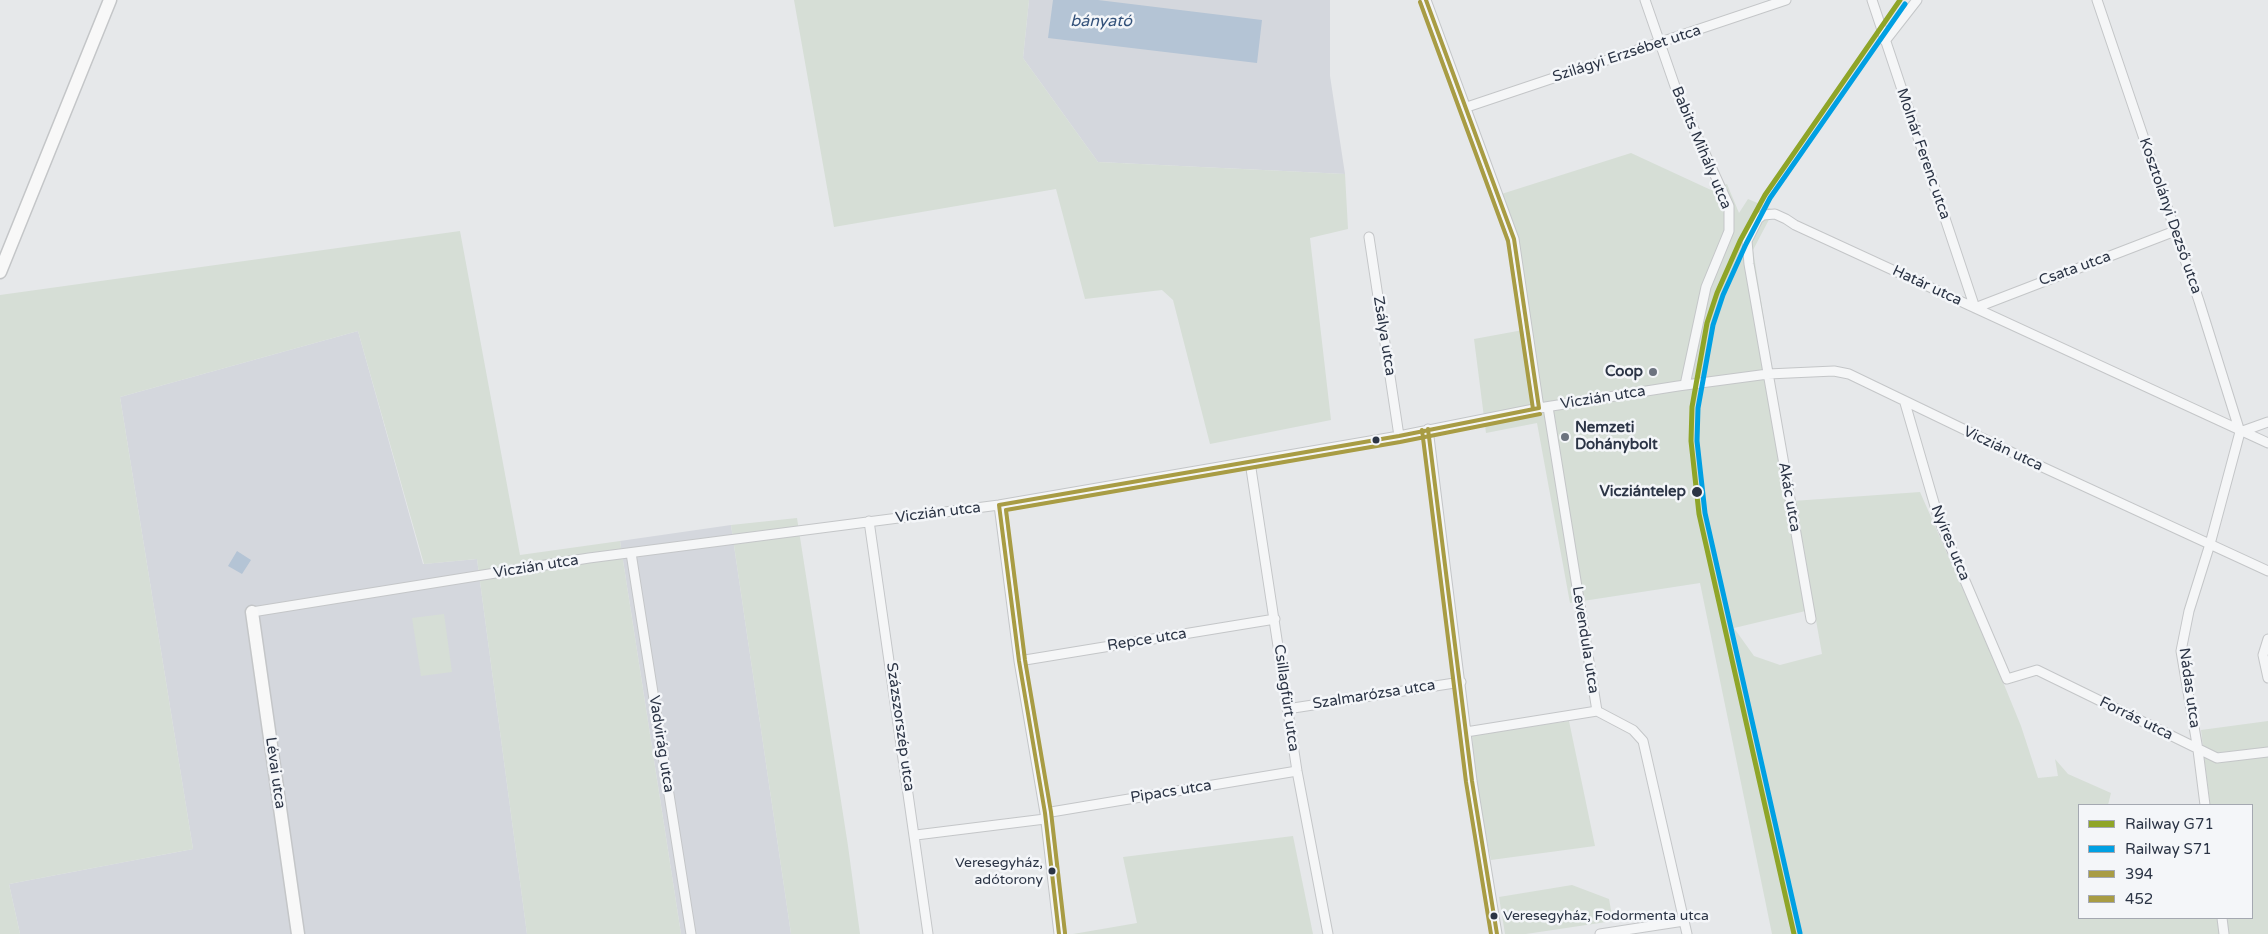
<!DOCTYPE html>
<meta charset="utf-8">
<style>
body{margin:0}
#map{position:relative;width:2268px;height:934px;overflow:hidden;background:#e6e8ea;font-family:"Varela Round",sans-serif}
canvas{display:block}
.legend{position:absolute;left:2078px;top:804px;width:175px;height:115px;box-sizing:border-box;background:#f4f6f9;border:1px solid #a4a8b1;margin:0;padding:6px 9px;list-style:none;font-size:15px;color:#2b3445}
.legend li{display:flex;align-items:center;gap:10px;height:25px}
.legend b{width:25px;border:1px solid #a4a8b1}
</style>
<div id="map">
<canvas width="2268" height="934"></canvas>
<ul class="legend">
<li><b style="height:6px;background:#8fa528"></b>Railway G71</li>
<li><b style="height:6px;background:#00a0e3"></b>Railway S71</li>
<li><b style="height:6px;background:#a89c44"></b>394</li>
<li><b style="height:6px;background:#a89c44"></b>452</li>
</ul>
</div>
<script>
const ctx = document.querySelector('canvas').getContext('2d');
ctx.lineJoin = 'round';
function fill(path, color) { ctx.fillStyle = color; ctx.fill(path, 'evenodd'); }
const toPath = rows => new Path2D(rows.map(r => 'M' + r).join(''));
function trace(path, color, width, dash) { ctx.strokeStyle = color; ctx.lineWidth = width; ctx.lineCap = dash ? 'butt' : 'round'; ctx.setLineDash(dash || []); ctx.stroke(path); }
function drawText(font, color, halo, rows, align = 'center') {
  ctx.font = font + ' "Varela Round",sans-serif'; ctx.lineWidth = 5; ctx.setLineDash([]); ctx.textBaseline = 'middle'; ctx.strokeStyle = halo; ctx.fillStyle = color; for (const [text, x, y, turn = 0] of rows) {
    ctx.save(); ctx.translate(x, y); ctx.rotate((+turn || 0) * Math.PI / 180); ctx.textAlign = isNaN(turn) ? turn : align; if (halo) ctx.strokeText(text, 0, 0); ctx.fillText(text, 0, 0); ctx.restore();
  }
}
fill(toPath([
 [1029,0,1330,0,1330,76,1345,174,1098,162,1023,58],
 [358,331,423,564,477,559,527,934,20,934,9,884,193,849,120,397],
 [731,525,791,934,681,934,620,541]
]), '#d4d7dd');
fill(toPath([
 [794,0,1029,0,1023,58,1098,162,1345,174,1348,229,1310,238,1331,420,1210,444,1173,300,1162,290,1085,299,1056,189,834,227],
 [1631,153,1711,190,1727,184,1739,213,1748,199,1774,210,1753,250,1793,501,1920,492,1994,660,2021,726,2038,778,2058,776,2055,759,2068,774,2111,793,2108,805,2079,805,2079,918,2252,918,2252,805,2210,805,2201,730,2268,721,2268,934,1772,934,1700,583,1570,603,1537,423,1486,433,1474,339,1523,330,1507,239,1492,197],
 [1814,609,1822,654,1780,665,1754,656,1734,628],
 [460,231,520,555,620,541,681,934,527,934,477,559,424,564,358,331,120,397,193,849,9,884,20,934,0,934,0,295],
 [797,518,848,846,860,934,791,934,731,525],
 [444,614,452,672,421,676,412,618],
 [1569,721,1595,846,1491,860,1475,783,1472,735],
 [1293,836,1313,934,1073,934,1137,923,1123,857],
 [1572,885,1609,899,1613,921,1526,934,1505,934,1499,897]
]), '#d6ded6');
fill(toPath([
 [1053,0,1098,0,1262,20,1257,63,1048,38],
 [237,551,251,560,242,574,228,566]
]), '#b4c4d5');
const street = toPath([
 [1426,0,1514,239,1539,408],
 [1645,0,1677,92,1729,206,1729,231,1706,287,1685,385],
 [1872,0,1975,308,2175,231],
 [2097,0,2199,301,2240,432],
 [1885,41,1917,0],
 [1467,107,1786,0],
 [1369,237,1399,436],
 [1905,403,1939,520,2007,679,2037,670,2217,758,2268,752],
 [1548,407,1597,711,1633,730,1643,741,1687,934],
 [1428,429,1472,781,1497,934],
 [2240,432,2268,422],
 [1250,462,1297,771,1328,934],
 [999,505,1019,661,1045,813,1059,934],
 [869,521,928,934],
 [631,553,691,934],
 [252,612,589,558,999,505,1399,436,1539,408,1678,386,1768,374,1834,371,1849,374,2038,465,2268,571],
 [1811,619,1749,264,1747,241,1758,219,1763,215,1775,214,1786,219,1795,225,2268,443],
 [2268,639,2263,655,2268,678],
 [1019,661,1275,619],
 [1287,709,1461,682],
 [1466,732,1597,711],
 [2205,805,2198,750,2181,651,2189,611,2210,544,2240,432],
 [1045,813,1297,771],
 [916,835,1045,819],
 [2222,918,2224,934],
 [1600,934,1684,921]
]);
const secondary = toPath([
 [0,272,110,0],
 [252,612,298,934]
]);
trace(street, '#c4c6c8', 11);
trace(secondary, '#c4c6c8', 15);
trace(street, '#f5f6f7', 9);
trace(secondary, '#f8f8f8', 12);
trace(toPath([
 [1426,0,1514,239,1539,408],
 [1428,429,1472,781,1497,934],
 [999,505,1399,436,1539,408],
 [999,505,1019,661,1045,813,1059,934]
]), '#a89c44', 4);
trace(toPath([
 [1420,2,1508,241,1533,409],
 [1422,430,1466,782,1491,934],
 [1065,933,1051,812,1025,660,1006,510,1400,442,1540,414]
]), '#a89c44', 4);
trace(toPath([
 [1794,934,1699,514,1691,441,1692,407,1707,323,1717,293,1740,241,1765,195,1900,0]
]), '#8fa528', 5);
trace(toPath([
 [1800,933,1705,513,1697,441,1698,408,1713,325,1723,295,1746,244,1770,198,1905,4]
]), '#00a0e3', 5);
for (const [x, y, r, color] of [
 [1653,372,5,"#6c737f"],
 [1565,437,5,"#6c737f"],
 [1376,440,4.5,"#2b3445"],
 [1697,492,6,"#2b3445"],
 [1052,871,4.5,"#2b3445"],
 [1494,916,4.5,"#2b3445"]
]) { const dot = new Path2D(); dot.arc(x, y, r, 0, 2 * Math.PI); ctx.fillStyle = color; ctx.fill(dot); trace(dot, '#f4f6f9', 2); }
drawText('14px', '#2b3445', '#f4f6f9', [
 ["Veresegyház,",1043,863],
 ["adótorony",1043,880],
 ["Veresegyház, Fodormenta utca",1503,916,"left"]
], 'right');
drawText('15px', '#2b3445', '#f4f6f9', [
 ["Szilágyi Erzsébet utca",1627,54,-18],
 ["Babits Mihály utca",1701,148,67],
 ["Molnár Ferenc utca",1923,154,71],
 ["Kosztolányi Dezső utca",2170,216,71],
 ["Csata utca",2075,269,-20],
 ["Határ utca",1927,286,25],
 ["Zsálya utca",1384,336,81],
 ["Viczián utca",1603,398,-9],
 ["Viczián utca",2003,449,25],
 ["Akác utca",1789,497,80],
 ["Viczián utca",938,513,-7],
 ["Nyíres utca",1950,543,68],
 ["Viczián utca",536,567,-9],
 ["Repce utca",1147,640,-9],
 ["Levendula utca",1585,640,81],
 ["Nádas utca",2189,688,82],
 ["Szalmarózsa utca",1374,695,-9],
 ["Csillagfürt utca",1286,698,82],
 ["Forrás utca",2136,719,26],
 ["Százszorszép utca",900,727,82],
 ["Vadvirág utca",661,744,81],
 ["Lévai utca",275,773,82],
 ["Pipacs utca",1171,792,-9]
]);
drawText('bold 15px', '#2b3445', '#f4f6f9', [
 ["Coop",1643,372],
 ["Nemzeti",1575,428,"left"],
 ["Dohánybolt",1575,445,"left"]
], 'right');
drawText('bold 15px', '#2b3445', '#f4f6f9', [
 ["Vicziántelep",1686,492]
], 'right');
drawText('italic 16px', '#34527a', '#f4f6f9', [
 ["bányató",1101,22]
]);
</script>
